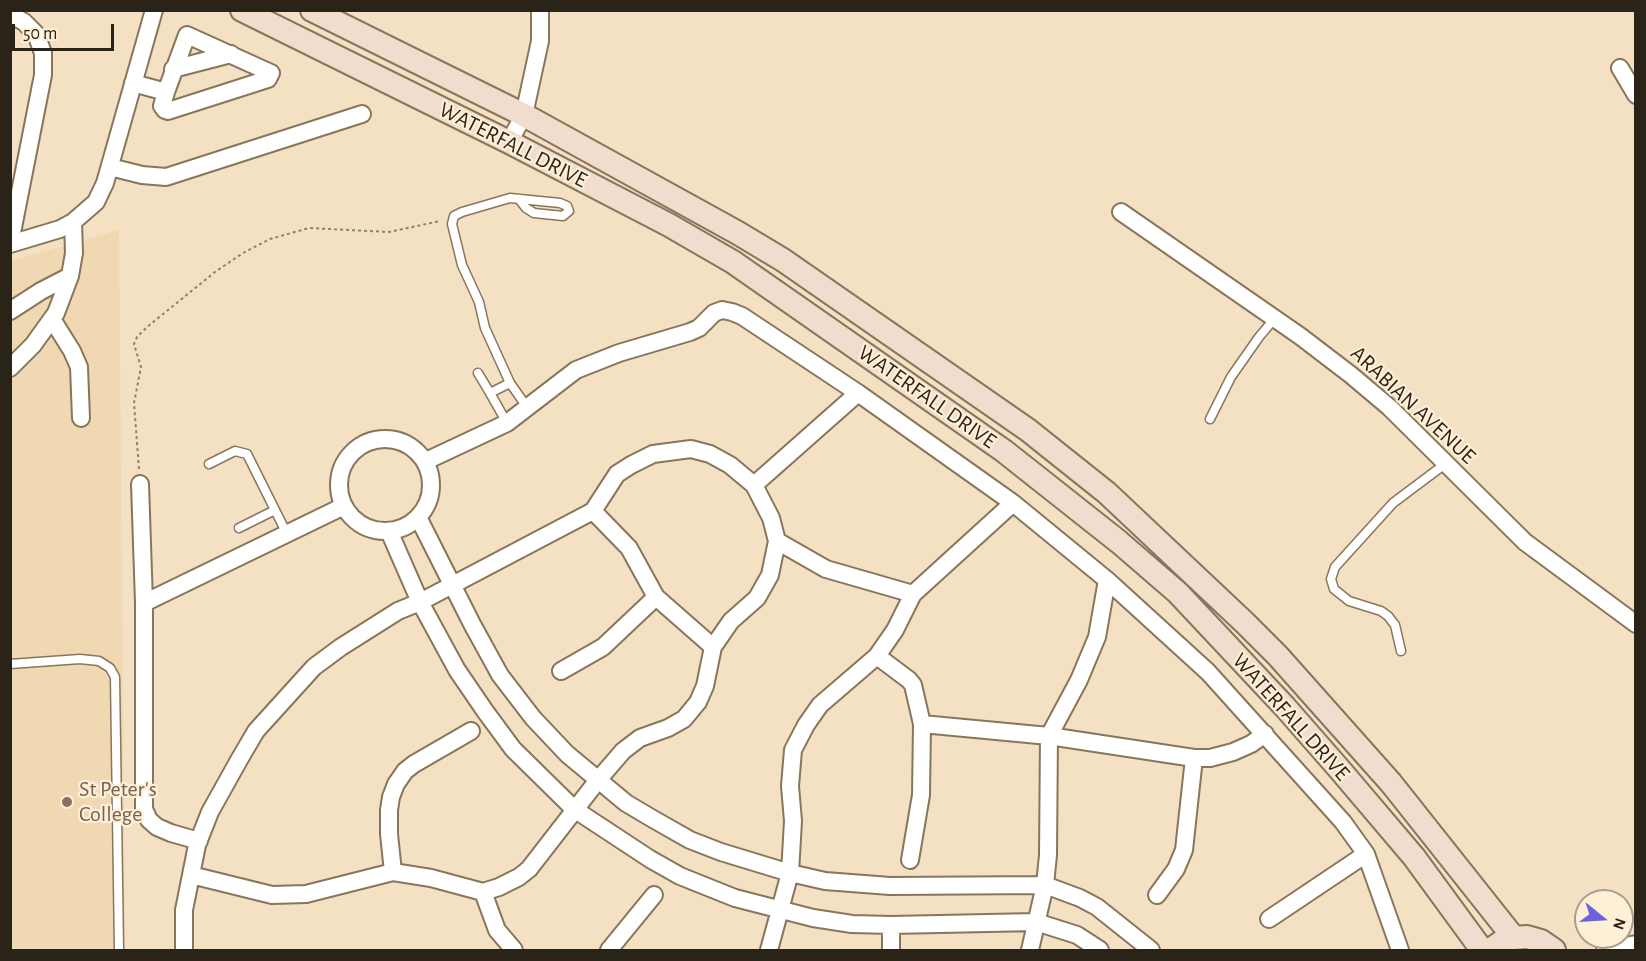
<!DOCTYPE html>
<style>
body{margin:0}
#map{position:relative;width:1646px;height:961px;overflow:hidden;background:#f4e1c3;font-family:"Alegreya Sans",sans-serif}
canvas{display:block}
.frame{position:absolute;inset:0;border:12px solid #2a2318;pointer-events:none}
.north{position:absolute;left:1574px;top:889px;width:60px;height:60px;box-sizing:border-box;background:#feefd7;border:2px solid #a99d8b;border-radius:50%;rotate:108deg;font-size:16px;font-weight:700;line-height:24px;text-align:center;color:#2a2318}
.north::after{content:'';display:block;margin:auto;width:21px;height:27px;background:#6a63dc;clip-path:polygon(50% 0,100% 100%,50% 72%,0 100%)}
.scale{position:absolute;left:12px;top:24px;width:102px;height:27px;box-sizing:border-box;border:3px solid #2a2318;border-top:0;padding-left:8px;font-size:18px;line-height:21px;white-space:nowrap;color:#2a2318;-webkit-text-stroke:4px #feefd7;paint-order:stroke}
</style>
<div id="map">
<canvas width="1646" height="961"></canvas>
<div class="frame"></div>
<div class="north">N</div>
<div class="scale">50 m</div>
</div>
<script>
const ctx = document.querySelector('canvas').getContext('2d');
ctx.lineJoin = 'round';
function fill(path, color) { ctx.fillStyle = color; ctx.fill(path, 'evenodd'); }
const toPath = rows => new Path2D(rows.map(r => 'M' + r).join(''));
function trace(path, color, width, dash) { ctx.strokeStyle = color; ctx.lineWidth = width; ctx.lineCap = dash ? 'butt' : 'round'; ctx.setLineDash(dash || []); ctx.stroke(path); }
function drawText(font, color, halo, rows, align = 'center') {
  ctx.font = font + ' "Alegreya Sans",sans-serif'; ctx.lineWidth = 4.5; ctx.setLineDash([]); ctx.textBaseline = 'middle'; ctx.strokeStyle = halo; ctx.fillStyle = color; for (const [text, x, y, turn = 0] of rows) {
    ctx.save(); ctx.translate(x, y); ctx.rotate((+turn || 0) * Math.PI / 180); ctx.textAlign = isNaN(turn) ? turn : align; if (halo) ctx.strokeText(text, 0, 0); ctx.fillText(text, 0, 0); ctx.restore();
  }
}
fill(toPath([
 [119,230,125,950,11,950,11,261]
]), '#f0d8b3');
const service = toPath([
 [478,373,490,393,510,383,527,407],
 [510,383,485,328,479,302,462,265,452,224,454,216,462,212,510,198,560,203,567,206,569,211,563,216,534,213,526,208,519,199],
 [490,393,507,423],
 [1210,419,1231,377,1259,337,1275,318],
 [209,464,235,451,247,454,287,534],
 [239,528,275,510],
 [1401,651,1395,625,1388,616,1381,611,1349,601,1334,589,1331,579,1335,567,1393,503,1445,464],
 [10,664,80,659,99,661,110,668,115,677,119,950]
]);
const minor = toPath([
 [10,14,24,22,36,34,43,53,43,75,10,243],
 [1620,68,1636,95],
 [173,69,231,54],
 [133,83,166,92,162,106,165,110,168,111,268,79,271,73,187,35,166,92],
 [509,142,524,115,540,41,540,10],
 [110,167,142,175,166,177,362,114],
 [1121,212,1300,336,1351,375,1389,407,1525,542,1636,624],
 [10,244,60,229,73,222,96,202,105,183,154,10],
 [10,311,41,291,70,276],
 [52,319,72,351,79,367,81,418],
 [10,368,33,345,56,313,70,276,74,253,73,222],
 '339 485a46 46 0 1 1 92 0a46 46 0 1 1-92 0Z',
 [691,449,710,454,730,465,754,485,771,518,777,541,770,575,757,598,731,621,713,647,705,686,698,702,684,719,668,728,640,738,623,751,598,780,529,869,519,877,499,887,483,892,431,878,393,872,306,894,272,895,191,875,197,845,210,812,239,760,256,731,314,667,341,647,398,611,420,602,593,511,617,474,631,465,653,454,691,449],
 [426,461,507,423,576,370,619,353,690,332,699,328,714,313,722,310,732,312,742,316,858,393],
 [140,484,144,603,144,809,149,820,157,827,171,833,199,841],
 [754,485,858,393,1013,503,1107,580,1208,672,1343,822,1366,854,1400,950],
 [593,511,629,548,656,597,713,647],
 [418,517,472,624,500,675,533,718,567,754,626,803,653,819,690,840,721,852,790,873,825,881,890,886,1045,885,1080,898,1097,907,1151,950],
 [389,531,420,602,457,670,485,711,513,749,574,809,650,859,680,876,735,898,813,918,852,924,891,925,1036,922,1077,935,1100,950],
 [777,541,826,569,913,594],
 [144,603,344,506],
 [561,671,603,647,656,597],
 [922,724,1049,736,1194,758,1210,758,1233,752,1251,744,1265,734],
 [910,860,921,795,922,724,913,685,909,680,877,656,895,630,913,594,1013,503],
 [393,872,389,834,389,810,391,797,396,784,405,771,414,764,471,731],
 [483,892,497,930,514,950],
 [1157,895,1176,869,1184,850,1194,758],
 [1269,919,1366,854],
 [891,925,891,950],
 [184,950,184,910,191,875],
 [609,950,654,895],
 [769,950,790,873,793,821,790,786,793,750,806,725,820,705,877,656],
 [1030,950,1045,885,1048,855,1049,736,1079,680,1097,637,1107,580],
 [1605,950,1636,944]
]);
const secondary = toPath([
 [242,10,509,142,669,225,733,262,1004,451,1119,542,1178,593,1285,707,1341,771,1414,857,1482,950],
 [312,10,524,115,738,233,783,260,1028,430,1107,493,1245,623,1278,656,1391,783,1514,938],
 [1490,950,1503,941,1514,938,1527,937,1541,941,1554,950]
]);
trace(service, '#88765b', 11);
trace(minor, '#88765b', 20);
trace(secondary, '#88765b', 26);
trace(toPath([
 [139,469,134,403,141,367,134,344,137,337,147,327,215,272,243,253,270,239,309,228,389,232,440,221]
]), '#8f826d', 2, [3, 3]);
trace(service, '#fff', 8);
trace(minor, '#fff', 16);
trace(secondary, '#f2dccd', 22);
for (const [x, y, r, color] of [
 [67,802,6,"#8d6e63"]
]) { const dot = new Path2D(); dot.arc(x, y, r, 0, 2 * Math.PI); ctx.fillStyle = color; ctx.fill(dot); trace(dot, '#feefd7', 2); }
drawText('22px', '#2a2318', '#feefd7', [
 ["WATERFALL DRIVE",513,145,27],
 ["WATERFALL DRIVE",927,397,35],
 ["ARABIAN AVENUE",1413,405,43],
 ["WATERFALL DRIVE",1291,717,48]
]);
drawText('22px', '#785e54', '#feefd7', [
 ["St Peter's",79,789],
 ["College",79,814]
], 'left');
</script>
